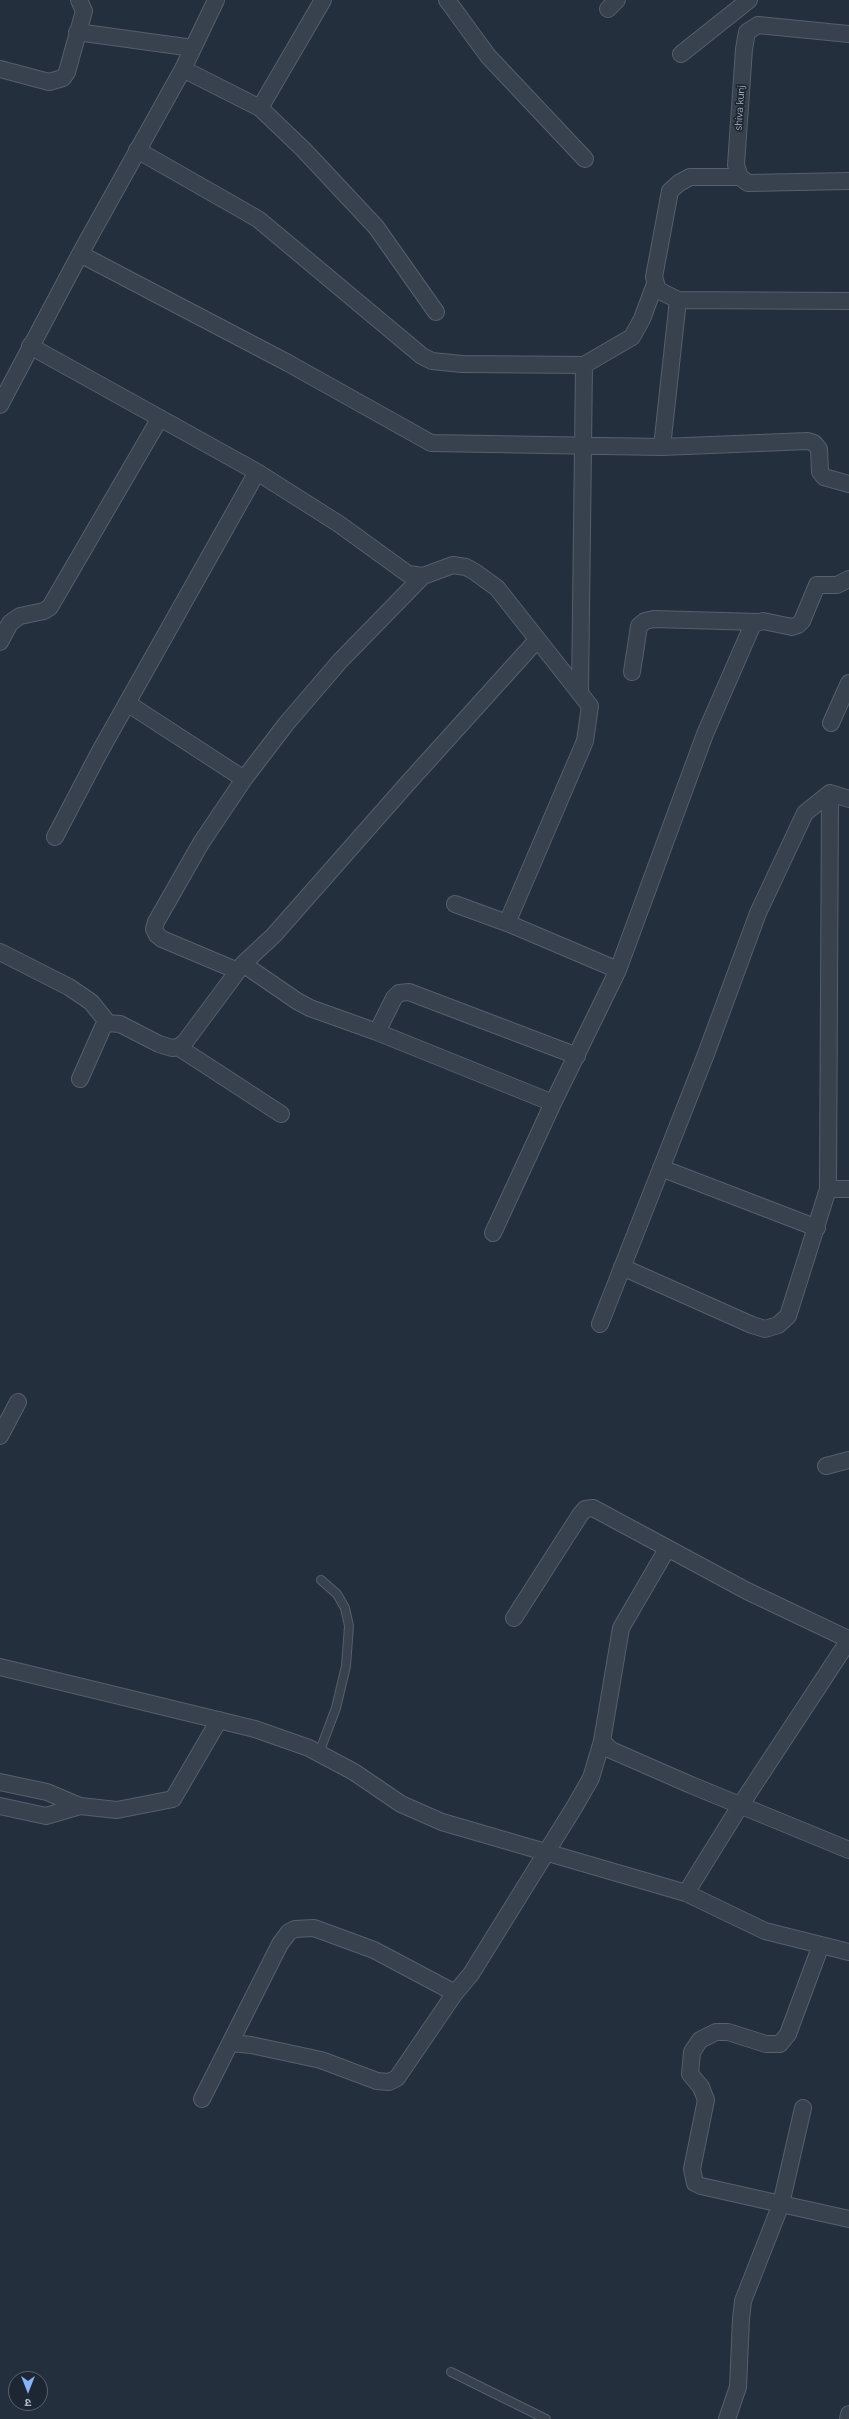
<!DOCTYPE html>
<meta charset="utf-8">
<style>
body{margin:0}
#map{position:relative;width:849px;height:2419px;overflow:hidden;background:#242f3e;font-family:Raleway,"Noto Sans Devanagari",sans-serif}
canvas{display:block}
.north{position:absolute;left:8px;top:2371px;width:40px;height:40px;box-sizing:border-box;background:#1d2633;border:1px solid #59626f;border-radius:50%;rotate:180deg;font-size:11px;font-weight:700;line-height:16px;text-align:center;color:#b4bcc9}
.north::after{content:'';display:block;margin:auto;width:14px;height:18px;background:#8ab4f8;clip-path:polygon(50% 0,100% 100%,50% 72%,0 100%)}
</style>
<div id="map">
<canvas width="849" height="2419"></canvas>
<div class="north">उ</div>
</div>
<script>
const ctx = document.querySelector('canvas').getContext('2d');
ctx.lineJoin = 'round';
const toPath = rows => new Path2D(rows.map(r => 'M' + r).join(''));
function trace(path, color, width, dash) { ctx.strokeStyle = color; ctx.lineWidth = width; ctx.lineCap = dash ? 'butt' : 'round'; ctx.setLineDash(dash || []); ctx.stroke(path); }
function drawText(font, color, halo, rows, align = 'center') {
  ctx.font = font + ' Raleway,sans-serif'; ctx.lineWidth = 3.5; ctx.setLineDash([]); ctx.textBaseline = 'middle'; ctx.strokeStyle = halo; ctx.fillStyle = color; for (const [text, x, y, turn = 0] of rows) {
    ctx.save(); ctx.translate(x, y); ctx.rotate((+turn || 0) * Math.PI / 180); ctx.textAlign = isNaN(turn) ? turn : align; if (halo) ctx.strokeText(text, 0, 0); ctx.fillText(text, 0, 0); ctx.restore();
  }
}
const service = toPath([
 [319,1753,336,1708,346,1666,349,1626,345,1608,337,1594,321,1580],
 [451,2372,546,2419]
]);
const minor = toPath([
 [447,0,488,56,585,159],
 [608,9,617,0],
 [77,32,193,48],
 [849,34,758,25,747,32,744,49,736,165,740,177,748,183,849,181],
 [681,54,749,0],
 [0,69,49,82,63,78,67,72,84,11,79,0],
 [183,69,260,108,323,0],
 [260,108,303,149,376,227,436,312],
 [137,150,258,219,422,356,432,361,462,364,584,365,580,692],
 [740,177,690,177,679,183,670,191,654,277,658,290,678,300,849,301],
 [80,254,288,363,431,443,662,447,808,441,814,443,819,449,820,472,824,477,849,484],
 [30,346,257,472],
 [584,365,632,337,642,319,655,284],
 [0,405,80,254,183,69,216,0],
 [662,447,678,300],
 [537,640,407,784,274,935,243,964,297,1001,310,1008,377,1032,553,1103],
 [0,642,10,623,20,616,44,611,50,607,160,418],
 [632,672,639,626,645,621,654,619,758,622],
 [127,703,244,779],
 [831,723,849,683],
 [849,799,830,793,828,1189,849,1189],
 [55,837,99,753,257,472,339,524,408,574,423,576,453,565,466,567,475,572,497,588,590,706,585,741,507,923,455,904],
 [505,922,618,970,705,734,753,624,763,621,792,627,798,625,802,621,817,585,837,585,849,579],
 [0,952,69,987,91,1002,108,1023],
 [238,971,162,939,157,935,154,929,156,922,201,843,244,779,286,724,340,661,423,576],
 [377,1032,394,998,399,993,409,992,577,1056],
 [178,1047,281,1114],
 [80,1079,103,1027,108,1023,120,1024,159,1044,172,1048,178,1047,185,1042,243,964],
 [661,1168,817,1228],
 [493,1233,553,1103,618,970],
 [622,1267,752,1325,765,1329,778,1325,788,1316,828,1189],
 [600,1324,706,1054,758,913,805,813,830,793],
 [0,1436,18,1402],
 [826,1466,849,1460],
 [514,1618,580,1515,585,1509,593,1508,747,1591,848,1639],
 [0,1667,255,1729,309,1748,354,1772,401,1804,442,1822,686,1893,765,1931,849,1952],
 [602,1741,621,1628,667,1549],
 [0,1782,47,1792,80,1806,117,1810,173,1799,219,1720],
 [0,1806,46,1816,80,1806],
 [686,1893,740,1806,849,1640],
 [231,2043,251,2045,321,2060,377,2081,389,2082,397,2078,455,1993],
 [202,2099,280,1944,289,1932,295,1929,314,1928,374,1950,455,1993,471,1974,575,1806,591,1778,602,1741,611,1750,691,1785,849,1850],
 [803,2108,781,2204,701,2186,695,2183,692,2169,706,2100,701,2087,690,2074,692,2052,700,2040,716,2032,728,2032,766,2044,780,2044,788,2034,821,1945],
 [727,2419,738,2387,741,2319,743,2301,781,2204,849,2219],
 [848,2419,849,2414]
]);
trace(service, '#565f6c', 10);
trace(minor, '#565f6c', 18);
trace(service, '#38414e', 8);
trace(minor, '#38414e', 16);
drawText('10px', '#b4bcc9', '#1d2633', [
 ["shiva kunj",740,108,-86]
]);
</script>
